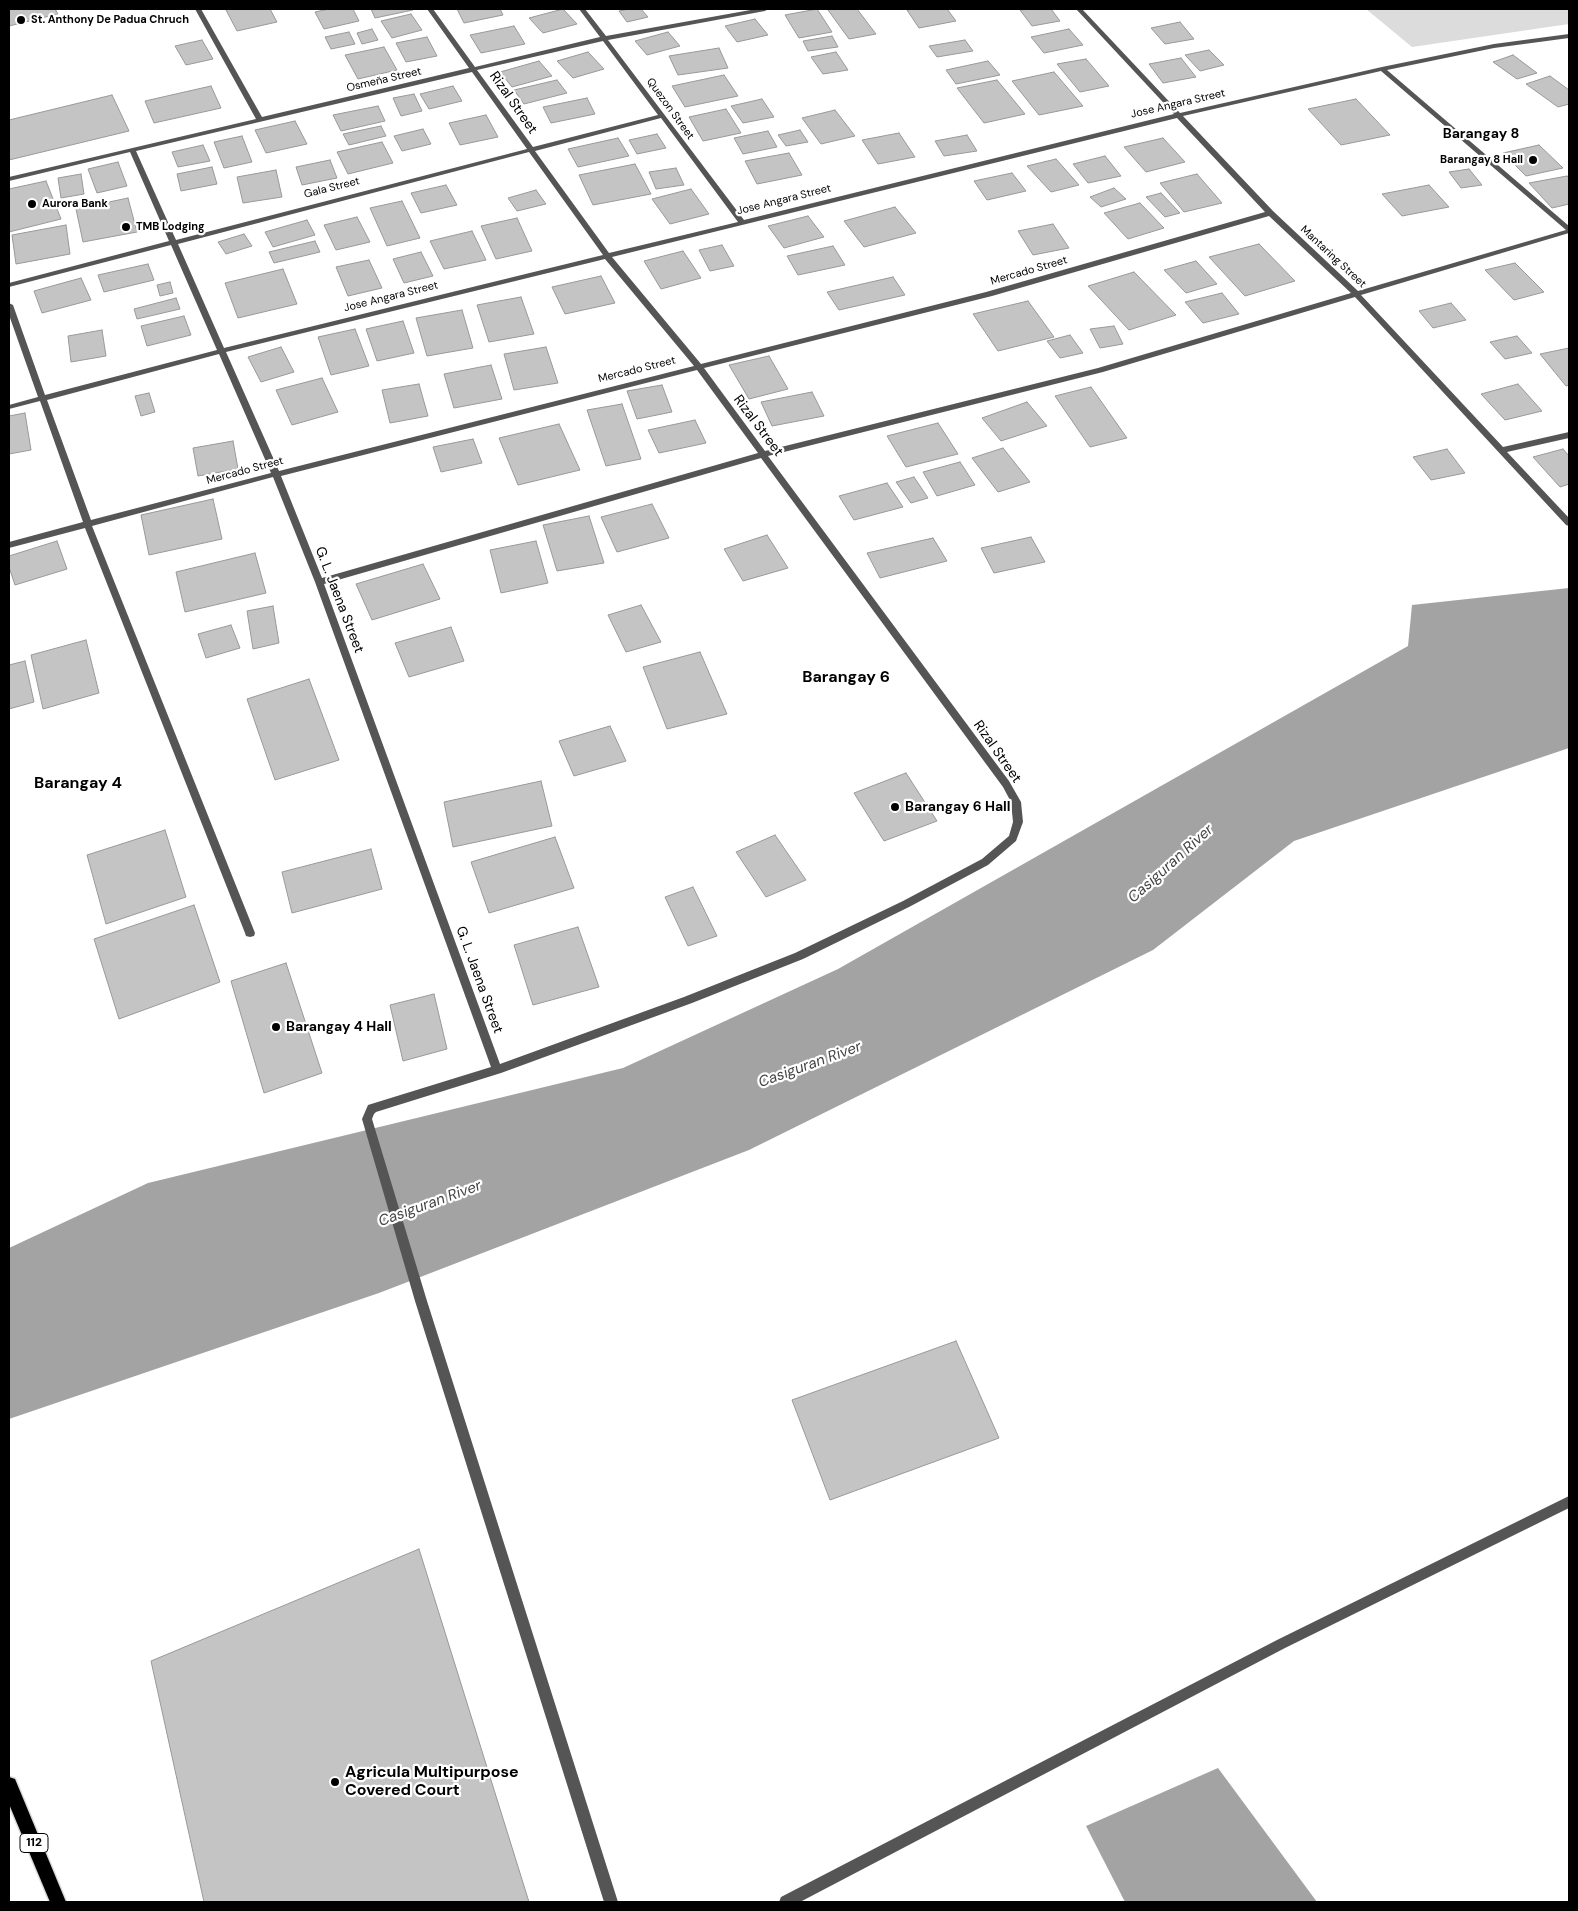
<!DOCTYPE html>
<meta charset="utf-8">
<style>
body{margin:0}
#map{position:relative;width:1578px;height:1911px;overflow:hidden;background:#fff;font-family:"DM Sans",sans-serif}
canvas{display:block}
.frame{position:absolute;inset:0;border:10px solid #000;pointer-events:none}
</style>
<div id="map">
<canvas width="1578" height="1911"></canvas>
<div class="frame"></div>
</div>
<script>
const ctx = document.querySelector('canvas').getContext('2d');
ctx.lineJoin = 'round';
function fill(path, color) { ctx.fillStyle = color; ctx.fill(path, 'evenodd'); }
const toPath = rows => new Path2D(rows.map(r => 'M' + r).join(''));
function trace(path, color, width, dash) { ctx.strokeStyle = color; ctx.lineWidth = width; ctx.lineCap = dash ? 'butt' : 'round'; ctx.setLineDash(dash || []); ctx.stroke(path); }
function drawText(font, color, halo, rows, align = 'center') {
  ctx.font = font + ' "DM Sans",sans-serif'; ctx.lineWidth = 4.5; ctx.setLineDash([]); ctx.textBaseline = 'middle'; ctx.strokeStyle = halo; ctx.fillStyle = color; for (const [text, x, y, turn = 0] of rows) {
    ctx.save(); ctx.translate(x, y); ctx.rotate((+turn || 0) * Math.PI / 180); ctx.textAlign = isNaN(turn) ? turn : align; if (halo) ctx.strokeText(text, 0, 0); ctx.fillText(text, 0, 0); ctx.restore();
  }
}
fill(toPath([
 [1366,9,1569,9,1569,24,1412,47]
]), '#dcdcdc');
fill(toPath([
 [1569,588,1569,748,1294,841,1153,950,749,1150,379,1293,9,1419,9,1248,148,1183,623,1068,838,969,1408,646,1412,605],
 [1218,1768,1317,1902,1125,1902,1086,1826]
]), '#a3a3a3');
const building = toPath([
 [9,9,55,9,58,14,9,26,9,9],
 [230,9,270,9,277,22,237,31,226,10,230,9],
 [329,9,353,9,359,21,324,29,315,12,329,9],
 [371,9,412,9,413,10,375,18,371,9],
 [457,9,500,9,503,15,464,23,457,9],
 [563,9,577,24,543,33,529,18,563,9],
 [629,9,641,9,648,17,627,22,619,11,629,9],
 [817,9,832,32,799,38,785,15,817,9],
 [833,9,857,9,876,34,849,39,828,10,833,9],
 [916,9,947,9,956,21,919,28,907,10,916,9],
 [1029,9,1051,9,1060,21,1032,26,1020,10,1029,9],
 [411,14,422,30,392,38,381,21,411,14],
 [755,19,768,35,737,42,725,26,755,19],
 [1180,22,1194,39,1165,44,1151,28,1180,22],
 [514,26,525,44,481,53,470,35,514,26],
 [372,29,378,40,362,44,357,33,372,29],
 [1069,29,1083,45,1044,53,1031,37,1069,29],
 [349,32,355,44,331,49,325,37,349,32],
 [668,32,680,46,647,55,635,41,668,32],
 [832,36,838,47,808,51,803,41,832,36],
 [427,37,437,56,406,62,396,43,427,37],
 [202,40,213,59,186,65,175,46,202,40],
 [965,40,973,51,937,57,929,46,965,40],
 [384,47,397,70,358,79,345,55,384,47],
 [719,48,728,68,678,75,669,56,719,48],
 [1209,50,1224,65,1200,71,1185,55,1209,50],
 [588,52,604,69,573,78,557,61,588,52],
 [836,52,848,70,823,74,811,57,836,52],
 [1513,55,1537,73,1517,79,1493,62,1513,55],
 [1181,58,1196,77,1163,83,1149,64,1181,58],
 [1086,59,1109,86,1080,92,1057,64,1086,59],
 [539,61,552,76,512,87,500,72,539,61],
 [988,61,1000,75,956,84,946,70,988,61],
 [1054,72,1083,106,1039,115,1012,81,1054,72],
 [724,75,738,96,685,107,672,86,724,75],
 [1550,76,1569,90,1569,104,1558,107,1526,84,1550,76],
 [557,80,567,93,524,104,514,90,557,80],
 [997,80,1025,114,984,123,957,88,997,80],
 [211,86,221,108,154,123,145,101,211,86],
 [453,86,462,101,429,109,420,94,453,86],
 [414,94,422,111,401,116,393,98,414,94],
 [112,95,129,131,9,160,9,120,112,95],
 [587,98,595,114,551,123,543,107,587,98],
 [762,99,774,117,743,123,731,106,762,99],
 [1356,99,1390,135,1341,145,1308,109,1356,99],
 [378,106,385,121,341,131,333,115,378,106],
 [726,109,741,133,703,141,689,117,726,109],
 [835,110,855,136,821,144,802,118,835,110],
 [486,115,498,137,460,145,449,123,486,115],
 [295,121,307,144,266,153,255,130,295,121],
 [381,126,386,136,349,145,343,134,381,126],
 [423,129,431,144,402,151,394,136,423,129],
 [800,130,808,142,786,146,778,135,800,130],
 [768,131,777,147,743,154,734,138,768,131],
 [899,133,915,157,878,164,862,140,899,133],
 [657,134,666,148,637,154,629,140,657,134],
 [967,135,977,151,944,156,935,141,967,135],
 [242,136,252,162,224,168,214,142,242,136],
 [618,138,629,156,578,167,568,149,618,138],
 [1163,138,1185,162,1146,172,1124,147,1163,138],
 [382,142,393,163,348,174,337,152,382,142],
 [203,145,210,161,178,167,172,152,203,145],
 [1539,145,1563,168,1526,176,1503,153,1539,145],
 [789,153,802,175,757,184,745,161,789,153],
 [1105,156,1121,176,1088,183,1073,164,1105,156],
 [1056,159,1079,185,1051,192,1027,166,1056,159],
 [330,160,337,178,302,185,296,167,330,160],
 [118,162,127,186,97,193,88,169,118,162],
 [635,164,651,194,593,205,579,175,635,164],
 [212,167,217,184,181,191,177,174,212,167],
 [676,168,684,185,656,189,649,172,676,168],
 [1469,169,1482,185,1461,188,1449,172,1469,169],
 [276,170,282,197,243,203,237,177,276,170],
 [1012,173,1026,191,987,200,974,181,1012,173],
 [81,174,84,194,61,198,58,178,81,174],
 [1197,174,1222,203,1184,212,1160,183,1197,174],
 [1567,176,1569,178,1569,204,1552,208,1529,183,1567,176],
 [46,181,61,219,9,232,9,189,46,181],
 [446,185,457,205,421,213,411,193,446,185],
 [1429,185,1449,207,1402,216,1382,194,1429,185],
 [1114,188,1126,199,1101,207,1090,197,1114,188],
 [691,189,709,214,670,224,652,199,691,189],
 [536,190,546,204,517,211,508,198,536,190],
 [1161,193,1180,213,1165,217,1146,197,1161,193],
 [128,198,137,232,83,242,76,209,128,198],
 [402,201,420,238,387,246,370,208,402,201],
 [1140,203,1164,228,1128,239,1104,213,1140,203],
 [895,207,916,233,864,247,844,221,895,207],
 [808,216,824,237,784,248,768,226,808,216],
 [357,217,370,242,336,250,324,225,357,217],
 [517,218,532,251,496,259,481,226,517,218],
 [307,220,315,235,273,247,265,232,307,220],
 [1053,224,1069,248,1033,255,1018,231,1053,224],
 [66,225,70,254,16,264,12,235,66,225],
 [472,231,486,260,444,269,430,241,472,231],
 [244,234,252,246,226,254,218,242,244,234],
 [315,241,320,252,274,263,269,252,315,241],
 [1259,244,1295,281,1245,296,1209,257,1259,244],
 [722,245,734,266,710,271,699,250,722,245],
 [833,246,845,265,798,275,787,256,833,246],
 [683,251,701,278,661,289,644,261,683,251],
 [421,252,433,276,404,283,393,259,421,252],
 [369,260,382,288,348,296,336,267,369,260],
 [1196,261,1217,284,1186,293,1164,270,1196,261],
 [1515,263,1544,292,1514,300,1485,270,1515,263],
 [148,264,154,280,104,292,98,275,148,264],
 [283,269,297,304,238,318,225,283,283,269],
 [1134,272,1176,315,1129,330,1088,286,1134,272],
 [601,276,615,303,565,314,552,287,601,276],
 [893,277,905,295,839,310,827,292,893,277],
 [81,278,91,300,42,313,34,291,81,278],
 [170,282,173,293,160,296,157,285,170,282],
 [1222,293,1239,314,1203,323,1185,302,1222,293],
 [521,297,534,334,489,342,477,305,521,297],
 [176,298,180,309,137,319,134,309,176,298],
 [1028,301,1054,337,998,351,973,314,1028,301],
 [1451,303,1466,320,1433,328,1419,311,1451,303],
 [462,310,473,348,427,356,416,318,462,310],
 [184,316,191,335,147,346,141,326,184,316],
 [403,321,414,353,377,361,366,329,403,321],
 [1114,326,1123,344,1100,348,1090,329,1114,326],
 [355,329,369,366,331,375,318,337,355,329],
 [102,330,106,356,71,362,68,336,102,330],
 [1070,335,1083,353,1060,358,1047,341,1070,335],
 [1517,336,1532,353,1505,359,1490,342,1517,336],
 [281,347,294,372,261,382,248,357,281,347],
 [546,347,558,383,514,390,504,354,546,347],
 [1569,348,1569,385,1566,386,1540,354,1569,348],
 [769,356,788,389,749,399,729,365,769,356],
 [491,365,502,399,454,408,444,374,491,365],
 [322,378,338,412,292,425,276,390,322,378],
 [419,384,428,416,390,423,382,390,419,384],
 [1518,384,1542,411,1505,420,1481,394,1518,384],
 [662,385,672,412,637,419,627,391,662,385],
 [1091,387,1127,438,1090,447,1055,396,1091,387],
 [812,392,824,416,772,426,761,402,812,392],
 [149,393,155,412,141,416,135,396,149,393],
 [1027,402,1047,426,1001,441,982,418,1027,402],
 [622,404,641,459,606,466,587,410,622,404],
 [25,413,31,450,9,454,9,416,25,413],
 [695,420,706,443,659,453,648,430,695,420],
 [938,423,958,454,906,467,887,436,938,423],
 [559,424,580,470,518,485,499,438,559,424],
 [473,439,482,463,441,472,433,447,473,439],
 [233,441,238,469,198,476,193,448,233,441],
 [1003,448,1030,482,998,492,972,458,1003,448],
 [1447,449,1465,473,1431,480,1413,457,1447,449],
 [1563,449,1569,456,1569,484,1560,487,1533,457,1563,449],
 [960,462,975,485,937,496,923,472,960,462],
 [914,477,928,498,911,503,896,482,914,477],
 [887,483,903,507,854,520,839,496,887,483],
 [213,499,222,539,149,555,141,515,213,499],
 [652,504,669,538,617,552,601,517,652,504],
 [589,516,604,563,557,571,543,525,589,516],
 [767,535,788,568,743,581,724,549,767,535],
 [1031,537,1045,562,994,573,981,548,1031,537],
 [933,538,947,561,880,578,867,553,933,538],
 [57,541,67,569,15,585,9,567,9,556,57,541],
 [536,541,548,583,501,593,490,550,536,541],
 [255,553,266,593,185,612,176,572,255,553],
 [423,564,440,599,372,620,356,584,423,564],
 [641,605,661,642,626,652,608,615,641,605],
 [273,606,279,643,253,649,247,611,273,606],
 [231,625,240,648,206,658,198,634,231,625],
 [451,627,464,661,409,677,395,643,451,627],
 [86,640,99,693,43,709,31,655,86,640],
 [700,652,727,714,667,729,643,667,700,652],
 [25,661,34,702,9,709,9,665,25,661],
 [309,679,339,760,275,780,247,699,309,679],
 [610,726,626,761,574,776,559,741,610,726],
 [906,773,937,821,884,841,854,793,906,773],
 [541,781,552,826,453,847,444,802,541,781],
 [165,830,186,897,106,924,87,855,165,830],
 [775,835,806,880,766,897,736,852,775,835],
 [555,837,574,888,489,913,471,862,555,837],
 [371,849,382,889,292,913,282,872,371,849],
 [693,887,717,936,688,946,665,897,693,887],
 [194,905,220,982,119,1019,94,939,194,905],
 [578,927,599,987,533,1005,514,945,578,927],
 [286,963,322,1073,264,1093,231,981,286,963],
 [434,994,447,1049,403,1061,390,1005,434,994],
 [956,1341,999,1438,830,1500,792,1400,956,1341],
 [419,1549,529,1902,204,1902,151,1661,419,1549]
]);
fill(building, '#c4c4c4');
trace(building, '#999', 1);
const primary = toPath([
 [9,1777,15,1779,66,1902,50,1902,9,1804,9,1777]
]);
trace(primary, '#dbdbdb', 3);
fill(toPath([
 [195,9,201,9,262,117,469,68,427,9,433,9,475,67,600,37,579,9,585,9,606,36,756,9,768,9,765,11,608,40,744,220,1174,114,1076,9,1082,9,1180,113,1382,67,1494,44,1569,34,1569,38,1494,48,1387,70,1569,226,1569,233,1361,295,1503,447,1569,432,1569,438,1507,452,1569,518,1569,526,1566,525,1355,297,1103,372,768,456,1009,781,1021,802,1023,822,1016,841,988,865,909,907,803,959,692,1003,501,1073,376,1112,374,1114,372,1119,427,1301,618,1902,604,1902,415,1301,362,1119,368,1105,491,1067,315,582,273,477,92,526,255,933,254,936,250,937,246,936,245,933,85,528,9,548,9,542,83,522,40,401,9,409,9,405,38,397,9,315,9,303,13,305,45,395,217,350,171,245,9,287,9,283,169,241,130,152,9,181,9,177,256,119,195,9],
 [603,41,658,115,533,147,477,70,603,41],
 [1381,71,1566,230,1358,291,1273,211,1183,116,1381,71],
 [472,72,527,149,176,240,136,151,472,72],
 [661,118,738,222,609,253,535,151,661,118],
 [1177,118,1265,212,986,292,701,364,612,257,1177,118],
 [529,152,603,255,224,348,178,244,529,152],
 [1269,216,1351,293,1098,368,765,451,704,368,992,296,1269,216],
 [605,259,694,366,279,471,226,352,605,259],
 [219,354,271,473,91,520,47,400,219,354],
 [697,370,758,453,322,578,281,476,697,370],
 [761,458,1003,787,1011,802,1013,822,1009,836,982,859,903,901,795,953,684,997,500,1064,324,584,761,458],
 [1569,1496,1569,1508,1285,1648,800,1902,779,1902,781,1897,1277,1640,1569,1496]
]), '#555');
fill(primary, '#000');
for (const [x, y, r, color] of [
 [21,20,5,"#000"],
 [1533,160,5,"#000"],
 [32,204,5,"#000"],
 [126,227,5,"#000"],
 [895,807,5,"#000"],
 [276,1027,5,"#000"],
 [335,1782,5,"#000"]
]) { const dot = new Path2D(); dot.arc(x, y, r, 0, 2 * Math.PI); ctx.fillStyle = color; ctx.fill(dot); trace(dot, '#fff', 2); }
drawText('bold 11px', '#000', '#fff', [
 ["St. Anthony De Padua Chruch",31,20],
 ["Barangay 8 Hall",1523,160,"right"],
 ["Aurora Bank",42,204],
 ["TMB Lodging",136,227]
], 'left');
drawText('11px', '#000', '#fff', [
 ["Osmeña Street",384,80,-13],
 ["Jose Angara Street",1178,104,-13],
 ["Quezon Street",670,109,54],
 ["Gala Street",332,188,-14],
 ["Jose Angara Street",784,200,-14],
 ["Mantaring Street",1333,257,43],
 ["Mercado Street",1029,271,-16],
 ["Jose Angara Street",391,297,-14],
 ["Mercado Street",637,370,-14],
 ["Mercado Street",245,471,-15]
]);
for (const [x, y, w] of [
 [34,1843,28]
]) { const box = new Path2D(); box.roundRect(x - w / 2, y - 9.5, w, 19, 4); ctx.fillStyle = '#fff'; ctx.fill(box); trace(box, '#000', 1); }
drawText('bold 12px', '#000', null, [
 ["112",34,1843]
]);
drawText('14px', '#000', '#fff', [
 ["Rizal Street",513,103,55],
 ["Rizal Street",758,426,53],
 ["G. L. Jaena Street",339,600,69],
 ["Rizal Street",997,752,55],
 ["G. L. Jaena Street",479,980,70]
]);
drawText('bold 14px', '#000', '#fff', [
 ["Barangay 8",1481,134]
]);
drawText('bold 14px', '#000', '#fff', [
 ["Barangay 6 Hall",905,807],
 ["Barangay 4 Hall",286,1027]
], 'left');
drawText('italic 15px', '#444', '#fff', [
 ["Casiguran River",1171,864,-42],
 ["Casiguran River",810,1065,-20],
 ["Casiguran River",430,1204,-20]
]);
drawText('bold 16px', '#000', '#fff', [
 ["Barangay 6",846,678],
 ["Barangay 4",78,784]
]);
drawText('bold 16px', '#000', '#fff', [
 ["Agricula Multipurpose",345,1773],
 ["Covered Court",345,1791]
], 'left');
</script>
